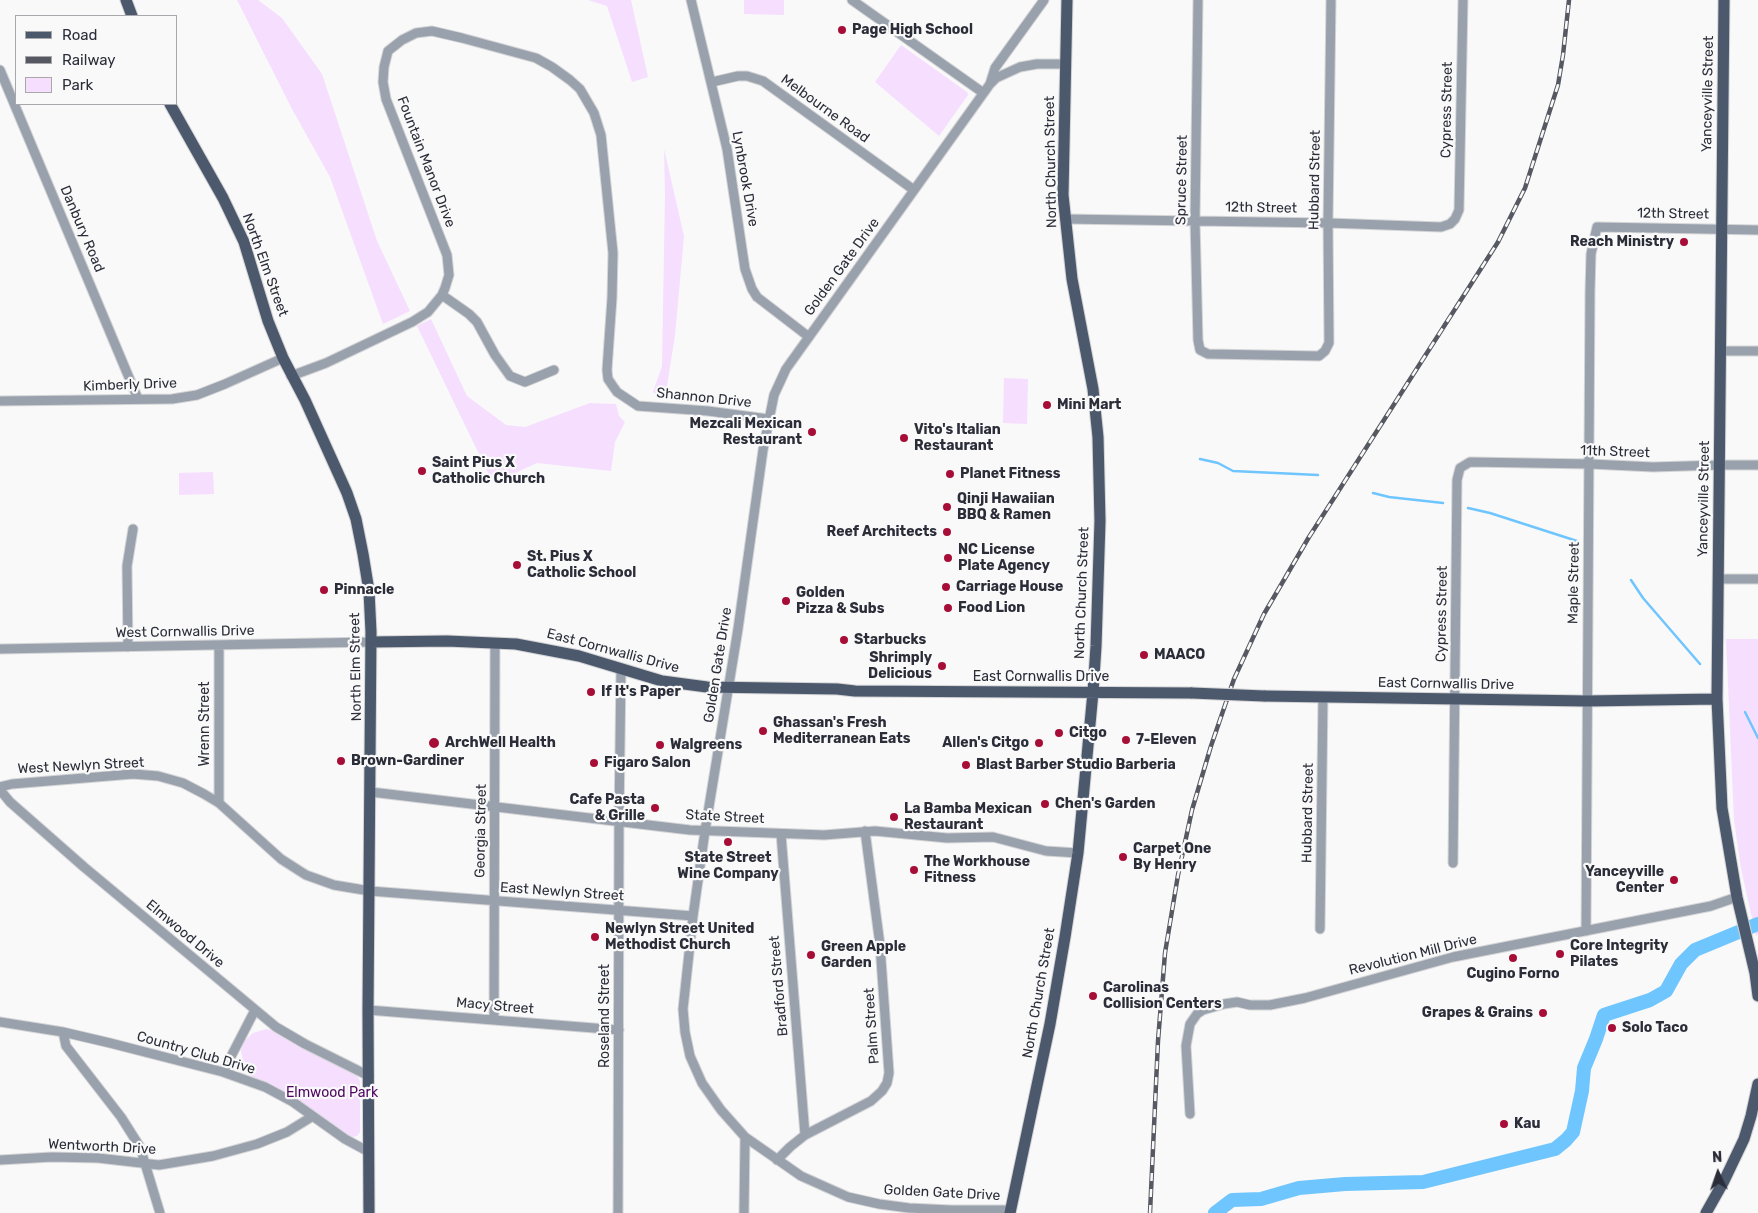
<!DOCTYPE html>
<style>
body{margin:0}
#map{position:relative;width:1758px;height:1213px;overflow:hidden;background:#f9f9f9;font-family:Rubik,sans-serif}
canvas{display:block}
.legend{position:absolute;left:15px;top:15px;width:162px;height:90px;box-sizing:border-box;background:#f9f9f9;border:1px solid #a7a7ac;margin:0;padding:6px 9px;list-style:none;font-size:15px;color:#2b2d39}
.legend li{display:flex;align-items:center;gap:10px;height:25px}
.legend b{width:25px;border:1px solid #a7a7ac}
.north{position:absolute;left:1693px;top:1148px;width:50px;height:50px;-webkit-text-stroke:4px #f9f9f9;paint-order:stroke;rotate:357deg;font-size:14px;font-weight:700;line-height:20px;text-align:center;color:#2b2d39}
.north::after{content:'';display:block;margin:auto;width:18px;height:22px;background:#2b2d39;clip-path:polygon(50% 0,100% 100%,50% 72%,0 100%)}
</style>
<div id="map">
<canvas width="1758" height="1213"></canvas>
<ul class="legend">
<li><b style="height:6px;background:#4c596d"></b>Road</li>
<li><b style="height:6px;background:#575962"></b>Railway</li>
<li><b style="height:14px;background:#f6defe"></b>Park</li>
</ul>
<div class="north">N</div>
</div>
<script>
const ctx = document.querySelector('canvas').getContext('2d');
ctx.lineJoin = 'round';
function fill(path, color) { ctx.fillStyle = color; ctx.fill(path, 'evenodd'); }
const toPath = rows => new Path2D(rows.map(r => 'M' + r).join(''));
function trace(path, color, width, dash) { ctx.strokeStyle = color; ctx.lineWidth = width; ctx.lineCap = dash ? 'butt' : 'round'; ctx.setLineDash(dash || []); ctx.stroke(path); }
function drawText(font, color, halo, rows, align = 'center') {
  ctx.font = font + ' Rubik,sans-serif'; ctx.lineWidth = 4.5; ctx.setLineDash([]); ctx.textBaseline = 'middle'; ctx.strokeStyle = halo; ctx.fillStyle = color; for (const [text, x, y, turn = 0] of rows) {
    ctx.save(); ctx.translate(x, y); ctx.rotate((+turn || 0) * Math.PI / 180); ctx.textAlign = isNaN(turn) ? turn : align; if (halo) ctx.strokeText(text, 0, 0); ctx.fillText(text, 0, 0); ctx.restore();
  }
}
fill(toPath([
 [237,0,258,0,282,18,322,74,377,241,410,311,383,324,330,177,292,109],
 [588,0,631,0,648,77,632,82,607,6],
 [744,0,784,0,784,15,744,14],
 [901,45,967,92,968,95,939,136,875,82],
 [664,149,684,236,675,335,665,399,658,397,653,392,662,366,665,194],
 [431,319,467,396,506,425,525,427,590,403,616,404,619,416,625,422,615,442,611,471,537,463,493,483,417,326],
 [1004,378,1028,379,1027,424,1003,423],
 [213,472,214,494,179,495,179,473],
 [1726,639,1758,639,1758,934,1756,936,1741,869,1734,820],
 [266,1029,271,1030,357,1076,360,1081,360,1132,357,1136,352,1137,347,1136,293,1096,250,1076,245,1071,241,1051,243,1042,253,1033]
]), '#f6defe');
trace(toPath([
 [1200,459,1218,463,1233,471,1318,475],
 [1373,493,1389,497,1443,503],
 [1468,508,1490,513,1577,541],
 [1631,580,1643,598,1700,664],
 [1745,712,1758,738]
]), '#6fc5fe', 2.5);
trace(toPath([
 [1215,1213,1232,1200,1261,1199,1299,1188,1345,1184,1423,1182,1555,1149,1566,1140,1573,1132,1582,1091,1584,1068,1596,1039,1604,1015,1650,1000,1666,991,1681,964,1695,950,1758,924]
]), '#6fc5fe', 14);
const minor = toPath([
 [691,0,727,149,745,269,752,289,757,297,809,337],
 [852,0,982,92],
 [1198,0,1195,221,1198,340,1200,350,1208,354,1319,356,1325,351,1329,343,1328,223,1331,0],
 [0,70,138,399],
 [712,82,738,76,747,76,763,81,914,190],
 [990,84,995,68,1044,0],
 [1065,219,1328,223,1441,227,1450,224,1455,219,1459,210,1463,0],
 [442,295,469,314,477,322,495,355,510,376,525,382,554,370],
 [1720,351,1758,351],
 [291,376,326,363,412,322,428,312,442,295,445,288,449,275,447,255,386,99,383,82,384,67,388,51,402,40,416,33,432,31,462,38,536,58,552,67,570,80,580,89,594,113,601,135,613,253,612,298,607,370,608,379,617,392,638,406,708,411,768,419],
 [0,401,172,399,197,395,225,384,283,358],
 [1718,579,1758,579],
 [128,647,127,566,133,529],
 [0,649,371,642],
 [0,787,12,784,133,774,158,776,183,783,204,794,219,803,281,859,306,875,334,885,370,891,693,916],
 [0,790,10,802,84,867,276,1027,305,1044,369,1076],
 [371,792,690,830,824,835,875,831,947,838,993,837,1046,851,1078,853],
 [219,803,219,646],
 [781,834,805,1135],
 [1453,863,1457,480,1460,468,1470,462,1590,464,1653,467,1719,465,1758,465],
 [1320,929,1323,697],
 [1586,931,1590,291,1591,254,1597,227,1758,230],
 [368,1010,619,1030],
 [494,1019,495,643],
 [0,1022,63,1032,110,1043,223,1072,265,1087,293,1102,345,1139,369,1152],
 [63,1032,66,1046,121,1117,140,1147,160,1213],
 [223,1072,255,1010],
 [1190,1114,1186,1046,1190,1024,1197,1014,1203,1010,1224,1004,1237,1002,1250,1005,1270,1005,1305,998,1453,957,1711,906,1737,897],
 [0,1160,52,1157,98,1158,159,1165,213,1156,257,1144,287,1132,313,1116],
 [777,1160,790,1147,805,1135,871,1101,882,1091,887,1083,889,1073,880,945,865,831],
 [1011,1210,951,1210,909,1208,879,1204,848,1197,801,1176,745,1137,721,1110,702,1083,690,1056,685,1032,683,1009,693,916,705,831,738,629,763,450,774,395,786,369,990,84,996,78,1020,67,1037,64,1065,64],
 [618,1213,619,821,621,669],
 [744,1213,745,1137]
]);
const major = toPath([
 [126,0,132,16],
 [1724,0,1717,699,1722,808,1737,897,1755,973,1758,996],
 [170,104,223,198,244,242,268,321,283,358,305,400,347,493,356,519,363,554,369,591,371,632,368,1010,369,1213],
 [371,642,447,641,516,644,579,656,662,681,707,687,837,689,855,691,1192,693],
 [1264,696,1587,701,1717,699],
 [1010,1213,1050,1024,1065,937,1078,853,1093,692,1096,646,1100,521,1098,437,1093,389,1072,279,1063,195,1067,0],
 [1706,1213,1724,1181,1744,1139,1751,1116,1758,1084]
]);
trace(minor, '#d4d4d6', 11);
trace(major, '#d4d4d6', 13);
trace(minor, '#99a1ad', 9);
trace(major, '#4c596d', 11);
const rail = toPath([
 [1150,1213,1158,1041,1165,953,1178,875,1192,810,1211,746,1234,679,1264,614,1309,537,1498,242,1525,188,1558,85,1563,55,1569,0]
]);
trace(rail, '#575962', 4.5);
trace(rail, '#f9f9f9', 2.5, [8]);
const majorBridge = toPath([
 [1192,693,1264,696]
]);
trace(majorBridge, '#d4d4d6', 13, []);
trace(majorBridge, '#4c596d', 11);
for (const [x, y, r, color] of [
 [842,30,5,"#a60d37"],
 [1684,242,5,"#a60d37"],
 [1047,405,5,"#a60d37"],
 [812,432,5,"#a60d37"],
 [904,438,5,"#a60d37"],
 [422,471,5,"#a60d37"],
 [950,474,5,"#a60d37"],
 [947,507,5,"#a60d37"],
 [947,532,5,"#a60d37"],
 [948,558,5,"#a60d37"],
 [517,565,5,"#a60d37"],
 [946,587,5,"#a60d37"],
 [324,590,5,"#a60d37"],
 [786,601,5,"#a60d37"],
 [948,608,5,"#a60d37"],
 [844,640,5,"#a60d37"],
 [1144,655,5,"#a60d37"],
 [942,666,5,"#a60d37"],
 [591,692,5,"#a60d37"],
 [763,731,5,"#a60d37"],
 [1059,733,5,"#a60d37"],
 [1126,740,5,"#a60d37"],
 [434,743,6,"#a60d37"],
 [1039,743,5,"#a60d37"],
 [660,745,5,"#a60d37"],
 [341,761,5,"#a60d37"],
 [594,763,5,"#a60d37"],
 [966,765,5,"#a60d37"],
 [1045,804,5,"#a60d37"],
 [655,808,5,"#a60d37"],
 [894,817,5,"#a60d37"],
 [728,842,5,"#a60d37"],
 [1123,857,5,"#a60d37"],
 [914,870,5,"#a60d37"],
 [1674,880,5,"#a60d37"],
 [595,937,5,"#a60d37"],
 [1560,954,5,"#a60d37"],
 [811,955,5,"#a60d37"],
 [1513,958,5,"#a60d37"],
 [1093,996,5,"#a60d37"],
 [1543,1013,5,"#a60d37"],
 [1612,1028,5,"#a60d37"],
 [1504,1124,5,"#a60d37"]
]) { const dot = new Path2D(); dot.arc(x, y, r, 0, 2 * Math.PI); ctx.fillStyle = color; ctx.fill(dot); trace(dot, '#f9f9f9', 2); }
drawText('bold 14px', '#2b2d39', '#f9f9f9', [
 ["Page High School",852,30],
 ["Reach Ministry",1674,242,"right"],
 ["Mini Mart",1057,405],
 ["Mezcali Mexican",802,424,"right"],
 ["Restaurant",802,440,"right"],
 ["Vito's Italian",914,430],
 ["Restaurant",914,446],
 ["Saint Pius X",432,463],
 ["Catholic Church",432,479],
 ["Planet Fitness",960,474],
 ["Qinji Hawaiian",957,499],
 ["BBQ & Ramen",957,515],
 ["Reef Architects",937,532,"right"],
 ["NC License",958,550],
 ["Plate Agency",958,566],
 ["St. Pius X",527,557],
 ["Catholic School",527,573],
 ["Carriage House",956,587],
 ["Pinnacle",334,590],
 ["Golden",796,593],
 ["Pizza & Subs",796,609],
 ["Food Lion",958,608],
 ["Starbucks",854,640],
 ["MAACO",1154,655],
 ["Shrimply",932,658,"right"],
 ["Delicious",932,674,"right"],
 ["If It's Paper",601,692],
 ["Ghassan's Fresh",773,723],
 ["Mediterranean Eats",773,739],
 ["Citgo",1069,733],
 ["7-Eleven",1136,740],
 ["ArchWell Health",445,743],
 ["Allen's Citgo",1029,743,"right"],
 ["Walgreens",670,745],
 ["Brown-Gardiner",351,761],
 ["Figaro Salon",604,763],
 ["Blast Barber Studio Barberia",976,765],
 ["Cafe Pasta",645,800,"right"],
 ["& Grille",645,816,"right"],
 ["Chen's Garden",1055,804],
 ["La Bamba Mexican",904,809],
 ["Restaurant",904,825],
 ["Carpet One",1133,849],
 ["By Henry",1133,865],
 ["State Street",728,858,"center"],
 ["Wine Company",728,874,"center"],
 ["The Workhouse",924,862],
 ["Fitness",924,878],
 ["Yanceyville",1664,872,"right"],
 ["Center",1664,888,"right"],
 ["Newlyn Street United",605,929],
 ["Methodist Church",605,945],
 ["Core Integrity",1570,946],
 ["Pilates",1570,962],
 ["Green Apple",821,947],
 ["Garden",821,963],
 ["Cugino Forno",1513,974,"center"],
 ["Carolinas",1103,988],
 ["Collision Centers",1103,1004],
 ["Grapes & Grains",1533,1013,"right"],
 ["Solo Taco",1622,1028],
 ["Kau",1514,1124]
], 'left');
drawText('14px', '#2b2d39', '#f9f9f9', [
 ["Yanceyville Street",1708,94,-89],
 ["Melbourne Road",825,109,36],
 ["Cypress Street",1447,110,-89],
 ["Fountain Manor Drive",426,162,69],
 ["North Church Street",1051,162,-91],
 ["Lynbrook Drive",745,179,80],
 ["Spruce Street",1182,180,-89],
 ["Hubbard Street",1315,180,-89],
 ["12th Street",1261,208,1],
 ["12th Street",1673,214,1],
 ["Danbury Road",82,229,67],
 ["North Elm Street",265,265,70],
 ["Golden Gate Drive",842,267,-54],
 ["Kimberly Drive",130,385,-2],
 ["Shannon Drive",704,398,6],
 ["11th Street",1615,452,2],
 ["Yanceyville Street",1704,499,-89],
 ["Maple Street",1574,583,-89],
 ["North Church Street",1082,593,-88],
 ["Cypress Street",1442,614,-89],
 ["West Cornwallis Drive",185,632,-1],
 ["East Cornwallis Drive",613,651,15],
 ["Golden Gate Drive",718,665,-81],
 ["North Elm Street",356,667,-91],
 ["East Cornwallis Drive",1041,677],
 ["East Cornwallis Drive",1446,684,1],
 ["Wrenn Street",205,724,-90],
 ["West Newlyn Street",81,766,-3],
 ["Hubbard Street",1308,813,-89],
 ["State Street",725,817,3],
 ["Georgia Street",481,831,-89],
 ["East Newlyn Street",562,892,4],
 ["Elmwood Drive",185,934,40],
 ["Revolution Mill Drive",1413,955,-14],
 ["Bradford Street",779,986,-95],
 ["North Church Street",1039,993,-80],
 ["Macy Street",495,1006,5],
 ["Roseland Street",605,1016,-90],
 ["Palm Street",872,1026,-94],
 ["Country Club Drive",196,1053,16],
 ["Wentworth Drive",102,1147,3],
 ["Golden Gate Drive",942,1193,3]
]);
drawText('14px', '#4e0661', '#f9f9f9', [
 ["Elmwood Park",332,1093]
]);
</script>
